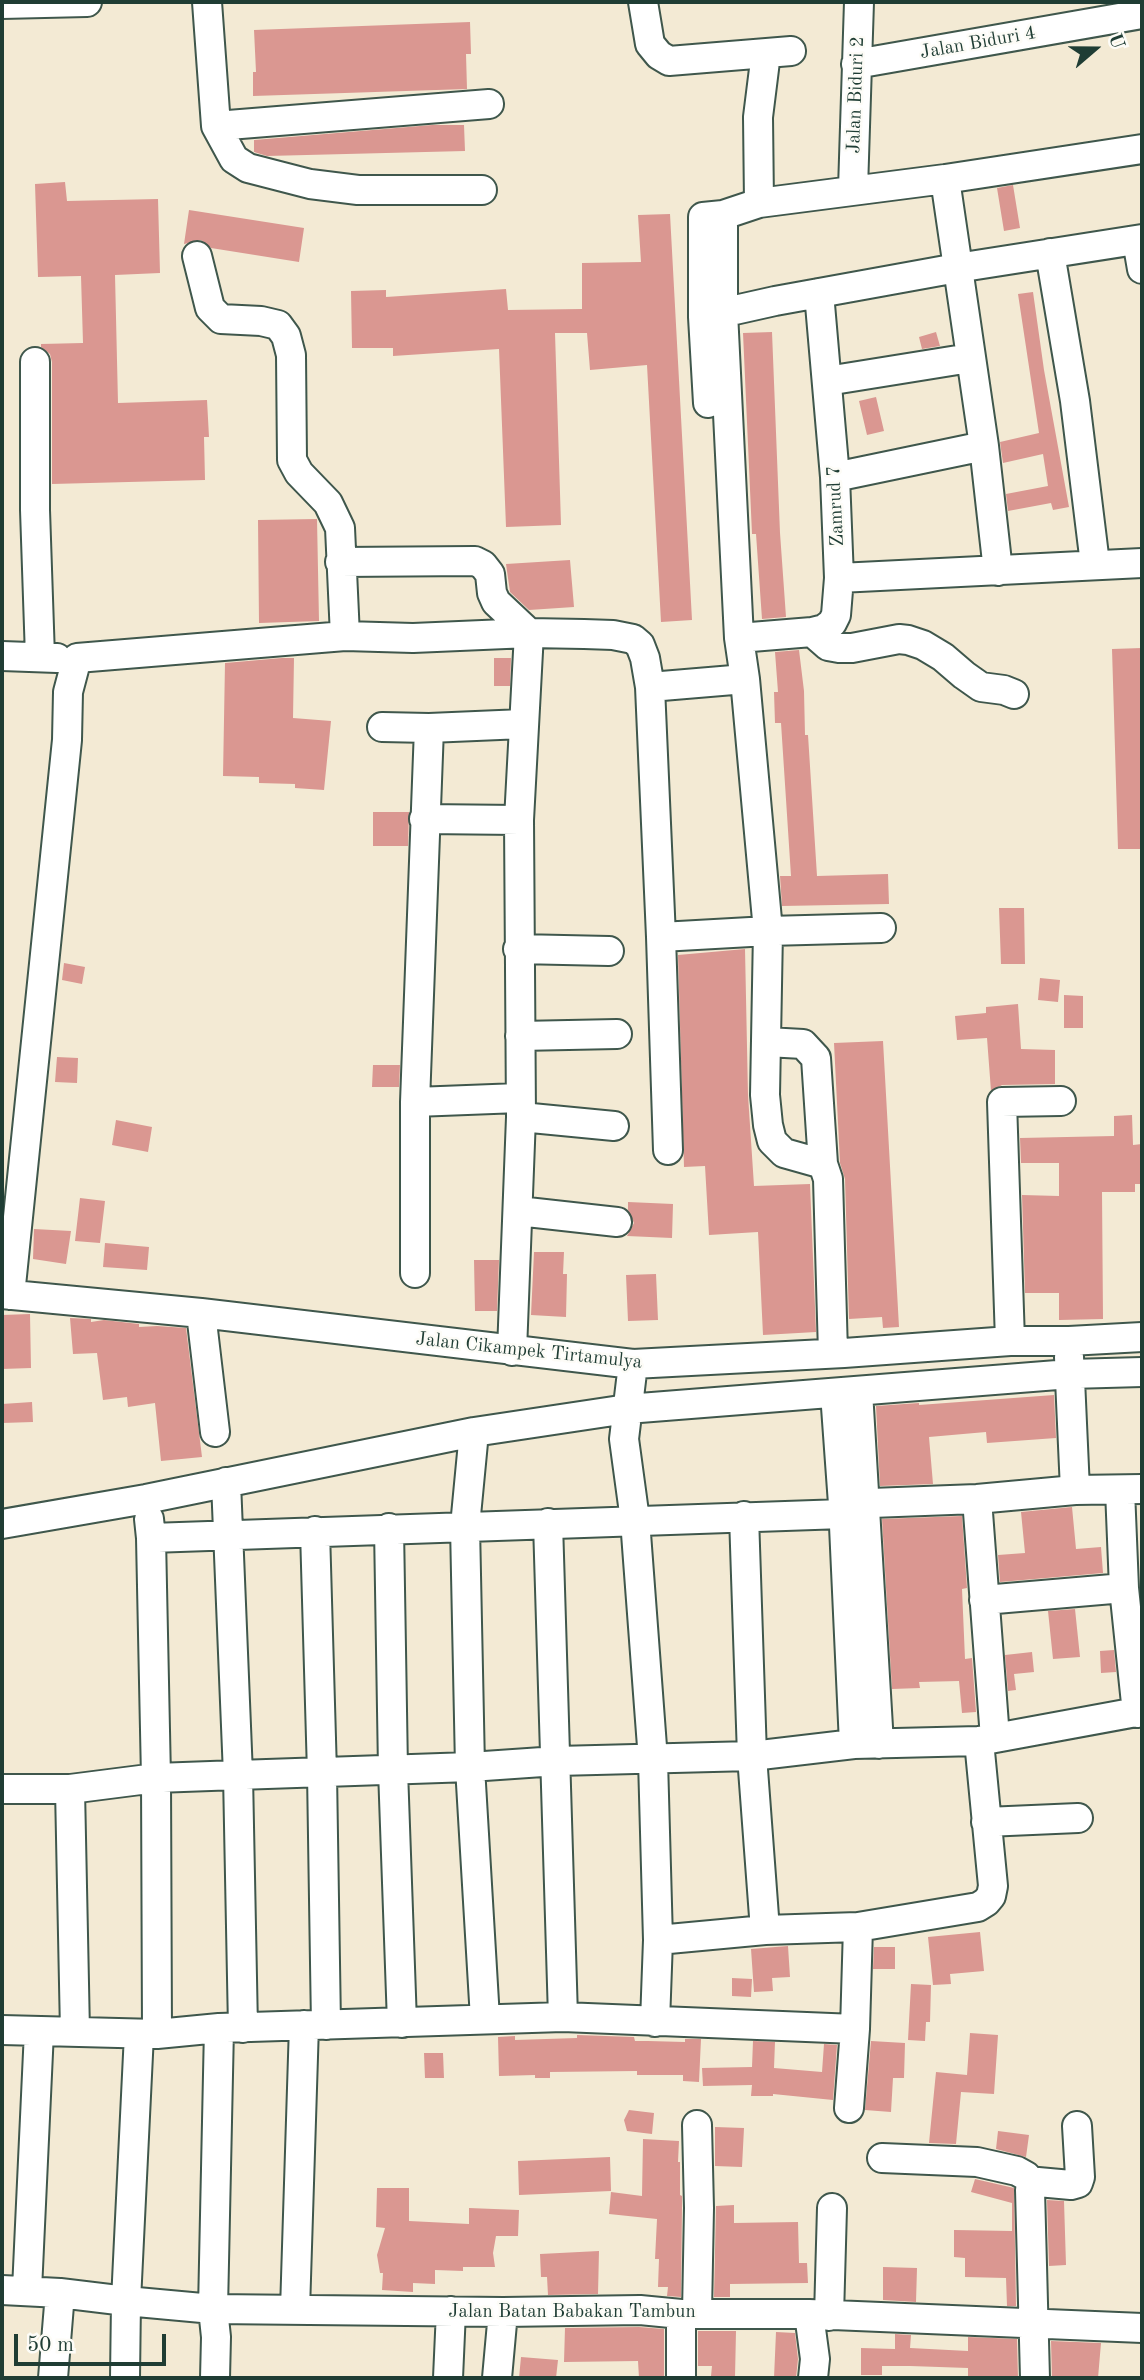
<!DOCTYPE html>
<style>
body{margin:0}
#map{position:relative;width:1144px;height:2380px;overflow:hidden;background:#f3ead4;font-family:"Old Standard TT",serif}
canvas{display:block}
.frame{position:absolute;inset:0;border:4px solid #1f3d34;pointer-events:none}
.north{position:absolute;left:1060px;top:14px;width:70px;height:70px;-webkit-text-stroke:5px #fdfcf7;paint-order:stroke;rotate:70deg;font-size:19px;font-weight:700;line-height:28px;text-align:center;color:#1f3d34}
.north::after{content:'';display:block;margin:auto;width:24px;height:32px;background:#1f3d34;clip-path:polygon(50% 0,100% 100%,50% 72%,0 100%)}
.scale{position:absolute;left:14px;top:2334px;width:152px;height:32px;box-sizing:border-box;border:4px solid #1f3d34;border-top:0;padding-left:9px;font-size:21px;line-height:24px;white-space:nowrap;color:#1f3d34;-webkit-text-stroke:5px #fdfcf7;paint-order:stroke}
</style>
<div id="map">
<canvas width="1144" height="2380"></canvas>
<div class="frame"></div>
<div class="north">U</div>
<div class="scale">50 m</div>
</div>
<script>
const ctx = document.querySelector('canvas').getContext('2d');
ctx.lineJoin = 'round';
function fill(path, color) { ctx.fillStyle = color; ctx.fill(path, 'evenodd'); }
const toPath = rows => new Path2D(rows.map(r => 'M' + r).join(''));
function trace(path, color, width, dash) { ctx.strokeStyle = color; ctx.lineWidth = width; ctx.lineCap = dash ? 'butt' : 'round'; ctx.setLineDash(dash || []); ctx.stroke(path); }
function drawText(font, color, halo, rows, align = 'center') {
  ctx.font = font + ' "Old Standard TT",serif'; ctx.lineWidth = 5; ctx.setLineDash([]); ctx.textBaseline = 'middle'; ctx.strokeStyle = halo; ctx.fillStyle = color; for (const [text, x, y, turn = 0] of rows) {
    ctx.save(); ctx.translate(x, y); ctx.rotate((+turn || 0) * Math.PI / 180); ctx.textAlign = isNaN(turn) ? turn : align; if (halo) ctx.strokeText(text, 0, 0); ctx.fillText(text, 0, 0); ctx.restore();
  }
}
fill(toPath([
 [470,22,471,54,466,54,467,89,253,96,253,72,256,72,254,30],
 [432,125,464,125,465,151,267,156,254,152,254,140],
 [65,182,67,201,158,199,160,273,115,275,118,403,207,400,209,437,204,437,205,480,52,484,52,362,50,354,41,347,41,344,83,343,81,276,38,277,35,184],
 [1013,185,1020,228,1004,231,997,188],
 [189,210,304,228,299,262,211,248,201,240,184,244],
 [670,214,692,620,661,622,647,365,590,370,587,333,555,333,561,525,506,527,499,349,393,356,393,348,352,348,351,291,386,290,386,297,506,289,508,310,582,309,582,263,641,262,638,215],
 [1033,292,1044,370,1069,507,1053,510,1051,503,1008,511,1006,494,1048,486,1043,454,1003,463,1000,442,1039,433,1018,294],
 [772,332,780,533,786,617,762,619,756,534,752,534,743,333],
 [936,332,940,346,922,349,919,337],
 [876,397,884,431,867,435,859,401],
 [317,519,319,621,259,623,258,520],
 [570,560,574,607,529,610,510,592,506,564],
 [1142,648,1142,849,1118,849,1112,649],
 [799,650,804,691,805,735,808,735,817,876,888,874,889,904,782,906,780,876,791,876,781,723,775,723,774,692,778,692,775,652],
 [282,658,294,658,293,718,331,721,324,790,295,788,295,784,259,783,259,777,223,776,225,663],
 [494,658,511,658,510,686,494,686],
 [373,812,409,812,408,846,373,846],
 [999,908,1024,908,1025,964,1001,964],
 [745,949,748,1095,754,1186,810,1184,816,1332,763,1335,758,1232,709,1235,705,1166,684,1167,678,955],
 [64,963,85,967,82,984,62,980],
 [1040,978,1060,980,1058,1002,1038,1000],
 [1064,995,1083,996,1083,1028,1064,1028],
 [1018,1004,1021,1049,1055,1050,1055,1084,1002,1085,991,1091,987,1038,957,1040,955,1016,986,1013,986,1007],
 [883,1041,899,1327,883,1328,882,1317,849,1319,845,1179,840,1163,834,1043],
 [57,1057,78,1058,77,1083,55,1082],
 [373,1065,400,1065,399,1087,372,1087],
 [1132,1115,1133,1145,1142,1144,1142,1184,1135,1184,1135,1192,1102,1192,1103,1319,1059,1320,1059,1293,1025,1293,1022,1195,1059,1196,1059,1163,1021,1163,1020,1138,1114,1136,1114,1116],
 [116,1120,152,1127,148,1152,112,1145],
 [80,1198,105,1201,100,1243,75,1241],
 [628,1202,673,1204,672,1238,627,1236,634,1223,628,1210],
 [34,1229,71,1231,66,1264,33,1259],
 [105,1243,149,1247,147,1270,103,1267],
 [534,1252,564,1252,563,1274,567,1274,566,1317,531,1315],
 [474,1260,499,1260,497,1311,475,1311],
 [656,1274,658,1320,628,1321,626,1275],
 [30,1314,31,1368,2,1369,2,1315],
 [70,1318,91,1319,91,1322,104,1320,139,1324,139,1327,157,1326,186,1328,202,1457,161,1461,155,1403,128,1407,127,1397,103,1400,97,1353,73,1354],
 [1054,1395,1056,1438,987,1443,986,1432,929,1437,933,1484,880,1486,876,1406,919,1403,919,1405],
 [32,1402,33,1422,2,1423,2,1404],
 [1072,1507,1076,1549,1101,1547,1103,1573,1000,1582,998,1555,1025,1553,1021,1512],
 [962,1516,967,1588,962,1589,965,1659,972,1658,976,1712,962,1713,959,1681,919,1682,920,1688,892,1689,882,1519],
 [1075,1609,1080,1657,1053,1659,1048,1611],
 [1114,1650,1116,1672,1101,1673,1100,1651],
 [1032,1652,1034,1672,1014,1674,1016,1690,1008,1691,1005,1655],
 [980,1932,984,1971,950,1974,951,1984,933,1985,928,1937],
 [788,1946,790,1977,772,1978,773,1991,754,1992,751,1949],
 [874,1947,895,1947,895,1969,873,1969],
 [732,1978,752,1979,751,1997,732,1996],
 [911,1984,931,1985,930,2022,926,2022,925,2041,908,2040],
 [970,2033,998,2035,994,2094,961,2092,956,2144,929,2143,936,2072,967,2075],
 [577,2035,634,2037,635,2041,648,2041,685,2042,685,2039,701,2039,699,2082,683,2081,683,2075,637,2075,637,2071,550,2072,550,2078,535,2078,535,2075,499,2076,498,2037,515,2036,515,2040,577,2038],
 [753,2041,775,2042,774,2068,822,2072,824,2044,837,2045,833,2100,773,2094,773,2096,751,2096,752,2085,703,2086,702,2068,752,2067],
 [871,2041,905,2043,904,2078,893,2078,891,2112,865,2110],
 [424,2053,443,2053,444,2078,425,2078],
 [629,2110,654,2113,652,2134,627,2131,624,2120],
 [715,2127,744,2128,742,2167,715,2166],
 [998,2131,1029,2135,1026,2157,996,2149],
 [643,2139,679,2141,678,2162,680,2162,680,2195,682,2196,682,2208,681,2297,667,2296,668,2287,658,2287,659,2259,655,2259,657,2219,609,2214,611,2192,642,2196],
 [610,2157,611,2191,519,2195,518,2161],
 [975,2179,1014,2188,1016,2306,1007,2306,1006,2278,965,2277,965,2258,954,2257,954,2230,1012,2231,1012,2203,971,2192],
 [377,2188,409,2188,409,2221,469,2224,469,2208,519,2210,518,2236,496,2236,493,2253,495,2267,463,2267,463,2271,435,2270,435,2284,413,2283,413,2292,382,2290,383,2273,380,2273,377,2255,385,2228,376,2227],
 [1047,2200,1064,2201,1066,2265,1049,2266],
 [734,2205,734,2223,798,2222,799,2263,807,2263,808,2283,730,2284,730,2297,714,2297,716,2206],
 [599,2251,598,2294,548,2295,547,2277,541,2277,540,2254],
 [883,2267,917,2268,916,2302,883,2300],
 [639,2327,664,2329,664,2378,639,2378,638,2361,564,2362,565,2328],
 [698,2331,736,2331,735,2377,711,2376,712,2366,698,2366],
 [776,2332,795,2333,798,2359,796,2378,774,2378],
 [895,2334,911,2335,910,2348,968,2351,968,2337,1017,2339,1018,2378,968,2378,968,2368,910,2366,882,2366,882,2375,861,2375,861,2348,895,2349],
 [1051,2341,1101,2343,1098,2378,1052,2378],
 [521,2357,558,2360,556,2378,519,2378]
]), '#da9791');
const minor = toPath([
 [207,2,216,126,489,104],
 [643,2,650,44,659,55,669,61,791,51],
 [2,4,87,2],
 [856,64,1142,14],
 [216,126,234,159,248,168,310,184,358,190,482,190],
 [945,179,984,446,998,571],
 [853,189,859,2],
 [759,203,758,117,766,53],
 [723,215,723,312,739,638,745,679,768,931,765,1095,768,1125,772,1141,784,1153,823,1164,828,1179,833,1353],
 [1137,240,1142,269],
 [1050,253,1075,401,1095,564],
 [197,256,210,308,221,319,261,321,278,325,286,336,291,355,292,460,299,473,328,503,340,528,345,636],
 [708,316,775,301,957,268,1142,239],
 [35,362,35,510,40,657],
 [827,381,970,358],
 [708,403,703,317,703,217,723,215,759,203,945,179,1142,149],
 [835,477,984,446],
 [340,562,475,561,483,565,490,574,492,593,496,602,529,633,519,820,521,1117,512,1351],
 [839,578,1142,563],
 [812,632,828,646,839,648,852,648,899,639,908,640,923,645,943,657,964,675,981,687,1004,690,1014,694],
 [739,638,812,632,824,629,832,623,836,615,839,578,835,477,819,293],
 [2,656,57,658],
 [650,687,661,937,668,1150],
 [382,727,429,728],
 [424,819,519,820],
 [661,937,768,931,881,928],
 [518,949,609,951],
 [520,1036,617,1034],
 [767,1042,803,1044,816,1058,823,1164],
 [415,1102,519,1098],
 [521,1117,614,1126],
 [518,1211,617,1222],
 [415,1273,415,1102,429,728,523,724],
 [2,1294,201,1313,633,1364,844,1353,1010,1341,1069,1341,1142,1337],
 [10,1295,67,740,68,692,77,658,345,636,413,638,529,633,584,634,613,635,633,639,640,645,645,658,650,687,745,679],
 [201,1313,215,1432],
 [1010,1341,1002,1102,1061,1101],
 [1069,1357,1075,1490],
 [633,1364,624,1439,635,1520,653,1760,658,1940,655,2022],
 [858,1391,879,1744],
 [835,1393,843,1504,854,1744],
 [474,1432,465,1526,470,1767,485,2019],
 [226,1482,238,1775,243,2028],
 [1120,1490,1124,1588,1137,1713],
 [977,1499,995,1738],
 [845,1504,977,1499,1075,1490,1142,1489],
 [744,1516,752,1756,765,1930],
 [149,1519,151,1538,156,1778,157,2034],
 [548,1523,563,2017],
 [2,1524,146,1499,474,1432,627,1409,1070,1374,1142,1372],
 [389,1528,393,1770,402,2023],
 [315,1531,322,1773,326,2025],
 [151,1538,843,1514],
 [984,1600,1124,1588],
 [2,1789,70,1789,156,1778,238,1775,470,1767,557,1761,752,1756,854,1744,979,1741,1142,1711],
 [70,1789,75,2032],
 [986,1822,1078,1818],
 [658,1940,765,1930,858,1927,978,1907,986,1902,991,1896,993,1886,979,1741],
 [2,2030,157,2034,219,2028,563,2017,855,2029],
 [849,2108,855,2029,858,1927],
 [697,2125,699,2208,697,2313],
 [882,2158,977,2162,1017,2171,1026,2176,1033,2184],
 [2,2290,60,2293,126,2301,213,2309,503,2312,640,2310,681,2314,809,2314,1142,2328],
 [27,2290,39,2031],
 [295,2310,304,2025],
 [809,2314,815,2359,813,2378],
 [829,2316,832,2208],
 [53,2378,60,2293],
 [125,2378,126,2301,139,2034],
 [215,2378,216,2337,213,2309,219,2028],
 [448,2378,451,2311],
 [497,2378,503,2312],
 [681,2378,681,2314],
 [1035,2378,1030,2190,1033,2184,1038,2182,1071,2185,1078,2183,1080,2177,1077,2126]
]);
trace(minor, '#3f574c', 32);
trace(minor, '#fff', 28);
drawText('19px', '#1f3d34', '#fdfcf7', [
 ["Jalan Biduri 4",978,43,-10],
 ["Jalan Biduri 2",856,95,-88],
 ["Zamrud 7",836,506,-93],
 ["Jalan Cikampek Tirtamulya",529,1351,6],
 ["Jalan Batan Babakan Tambun",572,2312]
]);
</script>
